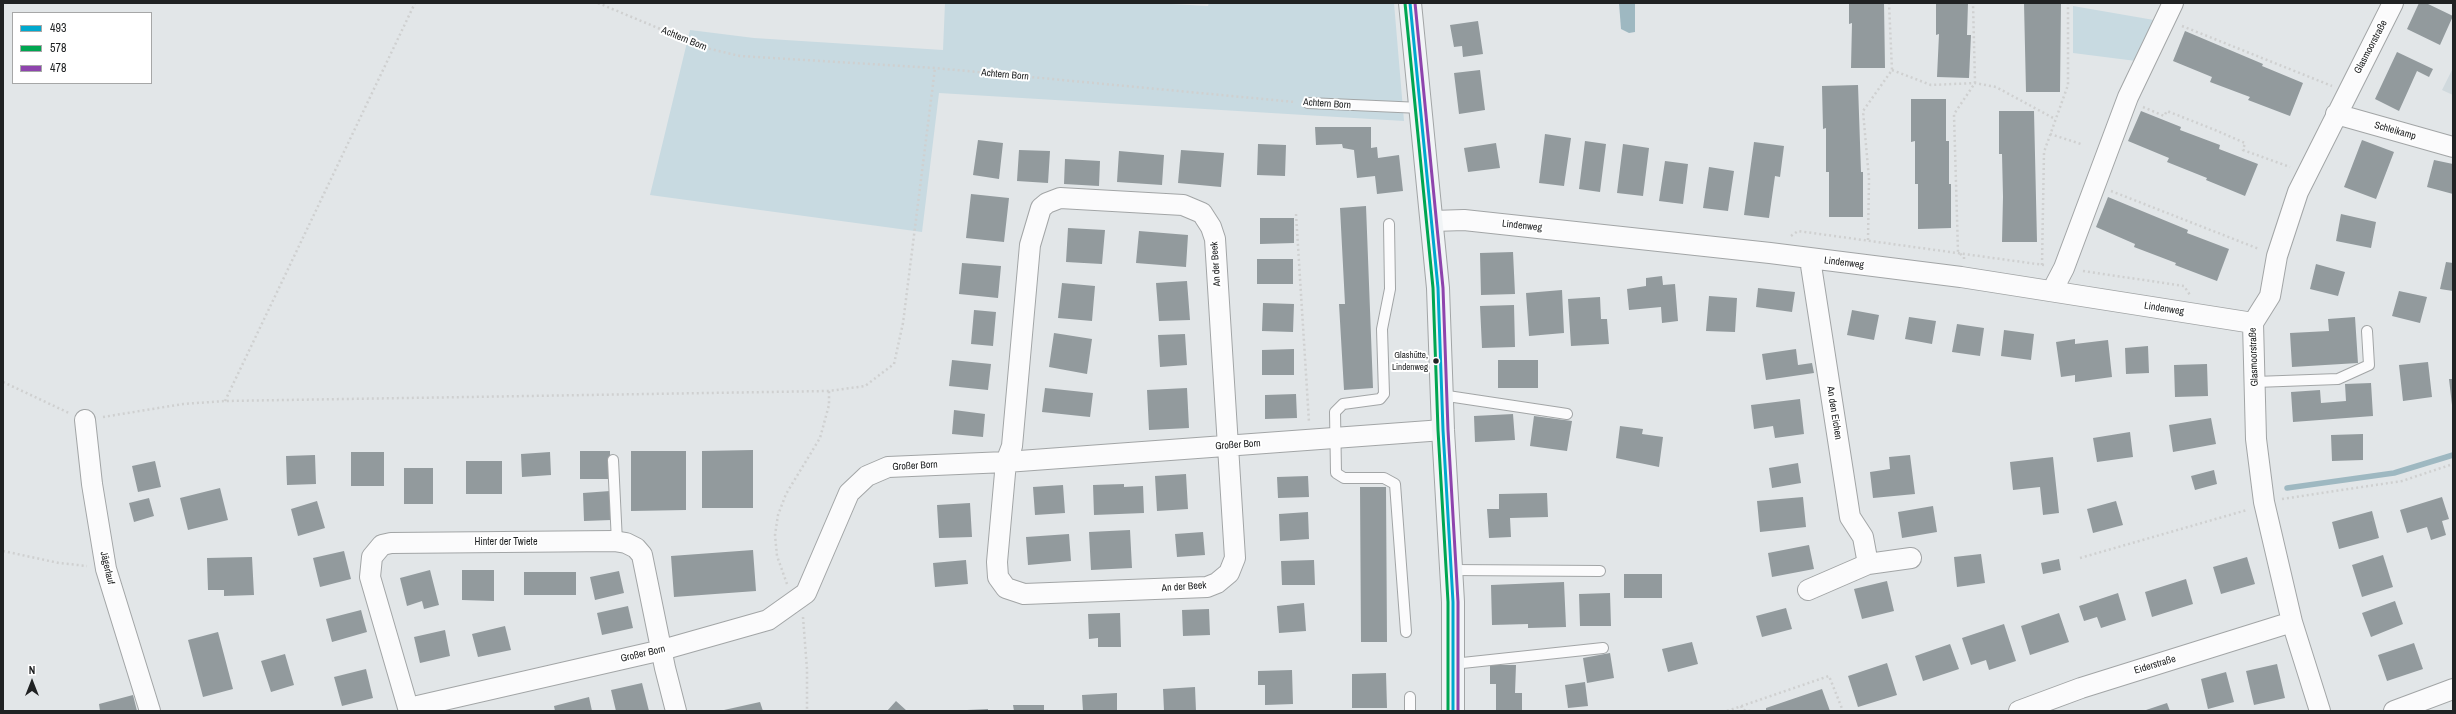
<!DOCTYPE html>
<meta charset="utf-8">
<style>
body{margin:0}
#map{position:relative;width:2456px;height:714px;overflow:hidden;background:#e2e6e8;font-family:"Archivo Narrow",sans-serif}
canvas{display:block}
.frame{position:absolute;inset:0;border:4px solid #202223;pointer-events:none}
.legend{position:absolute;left:12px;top:12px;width:140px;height:72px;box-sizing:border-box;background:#fff;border:1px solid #a6a7a7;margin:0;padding:5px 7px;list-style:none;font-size:12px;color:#202223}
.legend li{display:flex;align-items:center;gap:8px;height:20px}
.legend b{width:20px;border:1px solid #a6a7a7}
.north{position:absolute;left:12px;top:662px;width:40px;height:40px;-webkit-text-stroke:3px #fff;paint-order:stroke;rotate:0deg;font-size:11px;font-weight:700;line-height:16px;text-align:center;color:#202223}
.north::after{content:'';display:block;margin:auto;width:14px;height:18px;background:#202223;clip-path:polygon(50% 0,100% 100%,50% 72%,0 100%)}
</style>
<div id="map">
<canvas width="2456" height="714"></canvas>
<div class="frame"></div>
<ul class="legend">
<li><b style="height:5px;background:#00a9ce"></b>493</li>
<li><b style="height:5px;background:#00a651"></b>578</li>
<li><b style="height:5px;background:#8e44ad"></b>478</li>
</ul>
<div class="north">N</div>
</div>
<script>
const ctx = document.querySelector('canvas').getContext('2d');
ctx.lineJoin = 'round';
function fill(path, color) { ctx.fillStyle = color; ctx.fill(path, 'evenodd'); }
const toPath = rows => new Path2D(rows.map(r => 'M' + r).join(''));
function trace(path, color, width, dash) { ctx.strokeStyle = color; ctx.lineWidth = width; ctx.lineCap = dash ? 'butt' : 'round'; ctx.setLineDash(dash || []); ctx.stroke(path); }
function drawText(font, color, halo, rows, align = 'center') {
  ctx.font = font + ' "Archivo Narrow",sans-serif'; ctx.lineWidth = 4; ctx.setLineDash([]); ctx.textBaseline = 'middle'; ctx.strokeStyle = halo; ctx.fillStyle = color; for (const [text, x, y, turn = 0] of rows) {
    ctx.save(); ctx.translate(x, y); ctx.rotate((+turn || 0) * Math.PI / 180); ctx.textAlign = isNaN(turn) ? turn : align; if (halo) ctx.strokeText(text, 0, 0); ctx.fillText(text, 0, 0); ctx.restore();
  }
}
fill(toPath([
 [2453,68,2453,95,2442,90]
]), '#d0d9dd');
fill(toPath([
 [945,3,1153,3,1208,6,1209,3,1394,3,1404,121,939,93,922,232,650,195,690,30,754,38,943,50],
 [2073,6,2154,20,2152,28,2136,61,2073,53]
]), '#c8dae1');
fill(toPath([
 [1619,3,1635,3,1635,32,1629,33,1621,29]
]), '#9eb8c1');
trace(toPath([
 [2287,488,2394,473,2453,455]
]), '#9eb8c1', 5.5);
fill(toPath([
 [1849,3,1884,3,1885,68,1851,68,1852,23,1849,24],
 [1936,3,1968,3,1967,35,1971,35,1969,78,1937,77,1939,34,1936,35],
 [2024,3,2061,4,2060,92,2026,92],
 [2419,3,2426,3,2453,16,2440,45,2407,29],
 [1478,21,1483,54,1463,57,1462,46,1454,47,1450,25],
 [2185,31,2263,64,2262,66,2303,83,2290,116,2248,100,2250,97,2210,82,2212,77,2173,61],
 [2397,52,2433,69,2429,77,2417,71,2399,111,2375,99],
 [1480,70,1485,110,1459,114,1454,73],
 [1858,85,1861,172,1863,172,1863,217,1829,217,1829,172,1826,172,1826,128,1823,129,1822,86],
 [1911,99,1946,99,1946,141,1949,141,1949,184,1951,184,1951,228,1918,229,1918,184,1915,184,1915,141,1911,142],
 [1999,111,2034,111,2037,242,2002,242,2003,197,2002,154,1999,154],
 [2141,111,2181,127,2180,130,2220,145,2219,149,2258,164,2245,196,2206,180,2207,178,2167,162,2169,158,2128,141],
 [1315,127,1371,127,1371,148,1377,147,1378,158,1399,155,1403,191,1377,194,1375,176,1357,178,1354,150,1343,148,1342,144,1316,145],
 [1545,134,1571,138,1564,186,1539,183],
 [978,140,1003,143,999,179,973,175],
 [2362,140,2394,152,2376,199,2344,187],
 [1585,141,1606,144,1600,192,1579,189],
 [1754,142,1784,146,1780,177,1775,176,1769,218,1744,215],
 [1496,143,1500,168,1468,172,1464,148],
 [1258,144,1286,145,1285,176,1257,175],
 [1623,144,1649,148,1643,196,1617,193],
 [1019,150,1050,151,1048,183,1017,181],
 [1181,150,1224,153,1221,187,1178,183],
 [1119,151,1164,155,1162,185,1117,182],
 [1065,159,1100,161,1099,186,1064,184],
 [2434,160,2453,164,2453,194,2427,187],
 [1665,161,1688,164,1683,204,1659,201],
 [1709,167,1734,171,1728,211,1703,208],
 [971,194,1009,198,1004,242,966,238],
 [2108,197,2188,230,2187,233,2229,249,2217,281,2175,265,2176,263,2134,247,2135,244,2096,227],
 [1366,206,1373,388,1344,390,1339,304,1345,304,1340,208],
 [2341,214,2376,222,2371,248,2336,241],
 [1260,218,1294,218,1294,243,1260,244],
 [1068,228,1105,230,1102,264,1066,262],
 [1139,231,1188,235,1186,267,1136,263],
 [1513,252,1515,294,1481,295,1480,253],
 [1257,259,1293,259,1293,284,1257,284],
 [2446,262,2453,263,2453,291,2440,289],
 [962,263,1001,266,998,298,959,294],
 [2316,264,2345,272,2338,296,2310,289],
 [1662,276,1663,285,1675,284,1678,321,1662,323,1661,307,1629,310,1627,289,1646,286,1646,278],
 [1187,281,1190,320,1159,321,1156,283],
 [1062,283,1095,286,1092,321,1058,318],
 [1758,288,1795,292,1792,312,1756,307],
 [1562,290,1564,333,1529,336,1526,293],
 [2399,291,2427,297,2420,323,2392,316],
 [1709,296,1737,298,1735,332,1706,331],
 [1600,297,1601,319,1607,319,1609,344,1571,346,1568,299],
 [1263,303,1294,304,1293,332,1262,331],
 [1514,305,1515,347,1482,348,1480,306],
 [974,310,996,312,993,346,971,344],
 [1852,310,1879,315,1874,340,1847,335],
 [1909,317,1936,321,1932,344,1905,339],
 [2355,317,2358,363,2292,367,2290,333,2329,331,2328,319],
 [1957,324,1984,328,1980,356,1952,352],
 [2004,330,2034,334,2031,360,2001,356],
 [1054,333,1092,339,1087,374,1049,367],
 [1185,334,1187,365,1160,367,1158,335],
 [2075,339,2075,344,2108,340,2112,377,2075,382,2075,375,2061,377,2056,342],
 [2148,346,2149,373,2126,374,2125,348],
 [1294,349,1294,375,1262,375,1262,350],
 [1796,349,1798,365,1812,363,1814,373,1766,380,1762,354],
 [952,360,991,364,988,390,949,386],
 [1498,360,1538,360,1538,388,1498,388],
 [2428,362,2432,397,2403,401,2399,365],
 [2207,364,2208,396,2175,397,2174,365],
 [2449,379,2453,379,2453,405,2452,405],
 [2371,383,2373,416,2293,422,2291,392,2320,390,2321,403,2346,401,2345,384],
 [1045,388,1093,393,1090,417,1042,412],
 [1187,388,1189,428,1149,430,1147,390],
 [1296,394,1297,418,1265,419,1265,395],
 [1800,399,1804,434,1775,438,1773,426,1754,429,1751,405],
 [954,410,985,414,983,437,952,434],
 [1513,414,1515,440,1475,442,1474,416],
 [1534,416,1572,421,1567,451,1530,446],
 [2211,418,2216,444,2173,452,2169,425],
 [1620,426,1643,429,1642,434,1663,437,1659,467,1616,458],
 [2130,432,2133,457,2097,462,2093,438],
 [2363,434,2363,460,2332,461,2331,435],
 [753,450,753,508,702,508,702,451],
 [580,451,610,451,610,479,580,479],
 [631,451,686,451,686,510,631,511],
 [351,452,384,452,384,486,351,486],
 [550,452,551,475,522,477,521,454],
 [315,455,316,484,287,485,286,456],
 [1910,455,1915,494,1873,498,1870,472,1890,469,1889,457],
 [2053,457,2059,513,2043,515,2040,487,2013,490,2010,462],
 [155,461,161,487,138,492,132,466],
 [466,461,502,461,502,494,466,494],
 [1798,463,1801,483,1772,488,1769,468],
 [404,468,433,468,433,504,404,504],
 [2214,470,2217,484,2195,490,2191,476],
 [1186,474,1188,509,1157,511,1155,476],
 [1308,476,1309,497,1278,498,1277,477],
 [1124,484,1124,487,1143,486,1144,513,1094,515,1093,485],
 [1063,485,1065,513,1035,515,1033,487],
 [1360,487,1386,487,1387,642,1361,642],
 [220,488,228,520,188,530,180,498],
 [610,491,611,520,584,521,583,493],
 [1547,493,1548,517,1510,518,1511,537,1489,538,1487,509,1499,509,1499,494],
 [1803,497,1806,527,1760,532,1757,501],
 [2442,497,2449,519,2442,521,2446,535,2431,540,2427,527,2407,533,2400,510],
 [149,498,154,516,134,522,129,503],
 [317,501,325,528,298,536,291,509],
 [2116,501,2123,525,2093,533,2087,509],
 [970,503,972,537,939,538,937,505],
 [1933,506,1937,532,1902,538,1898,512],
 [2372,511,2379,538,2339,549,2332,522],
 [1308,512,1309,539,1280,541,1279,514],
 [1130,530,1132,568,1091,570,1089,532],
 [1203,532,1205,555,1177,557,1175,534],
 [1069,534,1071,561,1028,565,1026,537],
 [1809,545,1814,569,1772,577,1768,553],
 [753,550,756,591,674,597,671,556],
 [344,551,351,579,320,587,313,558],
 [1981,554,1985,583,1957,587,1954,557],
 [2383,555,2393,587,2362,597,2352,565],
 [252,557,254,595,224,596,224,590,208,590,207,558],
 [2247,557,2255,584,2221,594,2213,567],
 [2059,559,2061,570,2043,574,2041,563],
 [966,560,968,584,935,587,933,563],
 [1314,560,1315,585,1282,585,1281,561],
 [430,570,439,605,424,609,422,601,407,606,400,578],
 [462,570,494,570,494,601,462,600],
 [619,571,624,593,595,600,590,577],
 [524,572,576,572,576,595,524,595],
 [1624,574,1662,574,1662,598,1624,598],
 [2186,579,2193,604,2152,617,2145,592],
 [1887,581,1894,611,1862,619,1854,589],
 [1564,582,1566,627,1528,628,1528,624,1492,625,1491,585],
 [1610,593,1611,626,1580,626,1579,594],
 [2118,593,2126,620,2101,628,2097,617,2084,621,2079,606],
 [2395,601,2403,624,2371,637,2362,613],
 [1304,603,1306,631,1279,633,1277,606],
 [628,606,633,628,602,635,597,613],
 [1786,608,1792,629,1762,637,1756,616],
 [1209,609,1210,635,1183,636,1182,610],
 [361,610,367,632,332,642,326,619],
 [1120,613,1121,647,1098,647,1098,638,1089,639,1088,614],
 [2059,613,2069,642,2030,655,2021,626],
 [2004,624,2016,661,1989,670,1986,660,1971,665,1962,638],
 [505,626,511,650,478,657,472,634],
 [445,630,450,656,420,663,414,637],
 [218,632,233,689,203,697,188,640],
 [1692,642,1698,664,1668,672,1662,649],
 [2414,643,2423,669,2387,681,2378,655],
 [1950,644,1959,669,1923,681,1915,656],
 [1610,653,1614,678,1587,683,1583,658],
 [285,654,294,685,271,692,261,661],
 [1887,663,1897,695,1858,707,1848,676],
 [2277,664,2285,698,2254,705,2246,671],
 [1490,665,1516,665,1515,693,1522,693,1522,711,1496,711,1496,684,1490,684],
 [366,669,373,698,342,706,334,677],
 [1292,670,1293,704,1265,705,1265,685,1258,685,1258,671],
 [2226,672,2234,702,2208,709,2201,679],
 [1386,673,1387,708,1352,708,1352,674],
 [1585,682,1588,706,1568,708,1565,685],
 [642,683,649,711,616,711,611,690],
 [1195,687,1196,711,1164,711,1163,689],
 [1822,689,1830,711,1766,711,1766,708],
 [1117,693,1117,711,1083,711,1082,695],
 [133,695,137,711,100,711,99,704],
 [589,697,592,711,555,711,554,706],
 [896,701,907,711,887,711],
 [760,702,763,711,724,711,724,710],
 [2167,703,2170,711,2143,711],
 [1013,705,1044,705,1044,711,1014,711],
 [988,709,988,711,967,711,967,710]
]), '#929a9d');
const lane = toPath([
 [1308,103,1421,108],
 [1389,224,1390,289,1382,329,1384,394,1380,399,1343,404,1335,412,1336,473,1344,478,1384,478,1395,484,1406,632],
 [2255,382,2338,379,2369,365,2367,331],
 [1441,395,1567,414],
 [613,460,617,542],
 [1451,570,1600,571],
 [1453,664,1603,648],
 [1410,697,1410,711]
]);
const street = toPath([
 [2336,114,2453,147],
 [1060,198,1183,205,1202,213,1211,227,1215,239,1235,558,1229,573,1217,583,1207,587,1024,594,1006,588,998,577,997,562,1006,462,1012,446,1030,245,1041,208,1047,203,1060,198],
 [1433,221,1464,220,1770,253,1961,277,2253,323],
 [1810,259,1850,517,1863,537,1868,564],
 [2052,291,2064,268,2128,97,2173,3],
 [85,420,92,484,106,569,150,711],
 [1808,590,1868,564,1911,558],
 [409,708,662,650,768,620,806,593,849,493,867,476,888,467,1006,462,1443,430],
 [409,711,370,577,372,557,382,545,391,543,614,541,626,543,636,548,642,555,665,668,676,711],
 [2019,711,2081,688,2292,622],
 [2320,711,2292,622,2264,502,2256,439,2253,323,2270,296,2277,256,2298,192,2393,3],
 [2394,711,2453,689]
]);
const secondary = toPath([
 [1410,3,1438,288,1443,430,1453,602,1453,711]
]);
trace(lane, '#a2a5a6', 12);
trace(street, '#a2a5a6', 22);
trace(secondary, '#a2a5a6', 24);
trace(toPath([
 [598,3,706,48,740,56,935,68,1295,102],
 [2182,26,2332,86],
 [1892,70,1931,85,1975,83,1996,87,2055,119],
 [2143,107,2164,116,2167,111,2215,130,2245,143,2243,150,2290,167],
 [2050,134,2081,144],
 [2111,191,2259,249],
 [1296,214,1309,422],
 [1791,236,1798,231,2044,265],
 [1868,240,1869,179,1863,111,1892,70,1889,3],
 [1964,259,1964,257,1958,252,1954,114,1975,83,1973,3],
 [2042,265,2044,152,2068,85,2068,3],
 [2083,271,2184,286,2190,295],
 [3,382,69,413],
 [225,401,415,3],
 [103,417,183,404,225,401,829,391,865,386,894,364,903,323,935,68],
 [2282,499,2402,481,2453,464],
 [3,551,59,563,87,566],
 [2080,558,2247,510],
 [787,584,777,556,775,535,778,515,786,494,820,438,829,405,829,391],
 [803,617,807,669,807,711],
 [1741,706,1743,710,1750,711],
 [1727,711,1829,676,1843,711]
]), '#cfd0d0', 2.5, [2, 3]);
trace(lane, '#fbfbfc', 10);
trace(street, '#fbfbfc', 20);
trace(secondary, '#f1f4f6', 22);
trace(toPath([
 [1410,3,1438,288,1443,430,1453,602,1453,711]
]), '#00a9ce', 3);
trace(toPath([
 [1405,3,1433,288,1438,430,1448,602,1448,711]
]), '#00a651', 3);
trace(toPath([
 [1415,3,1443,288,1448,430,1458,602,1458,711]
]), '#8e44ad', 3);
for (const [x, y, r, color] of [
 [1436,361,3.5,"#202223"]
]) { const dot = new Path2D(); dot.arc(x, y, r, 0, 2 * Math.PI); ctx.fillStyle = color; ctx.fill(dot); trace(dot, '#fff', 1.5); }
drawText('9px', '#202223', '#fff', [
 ["Glashütte,",1428,356],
 ["Lindenweg",1428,368]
], 'right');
drawText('10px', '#202223', '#fff', [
 ["Achtern Born",684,39,22],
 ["Glasmoorstraße",2371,47,-62],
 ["Achtern Born",1005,75,5],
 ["Achtern Born",1327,104,4],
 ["Schleikamp",2395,131,16],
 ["Lindenweg",1522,226,6],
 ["Lindenweg",1844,263,7],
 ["An der Beek",1216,264,-94],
 ["Lindenweg",2164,309,9],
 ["Glasmoorstraße",2254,357,-92],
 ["An den Eichen",1834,413,81],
 ["Großer Born",1238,445,-4],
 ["Großer Born",915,466,-3],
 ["Hinter der Twiete",506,542],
 ["Jägerlauf",107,568,77],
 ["An der Beek",1184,587,-4],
 ["Großer Born",643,654,-13],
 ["Eiderstraße",2155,665,-17]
]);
</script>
